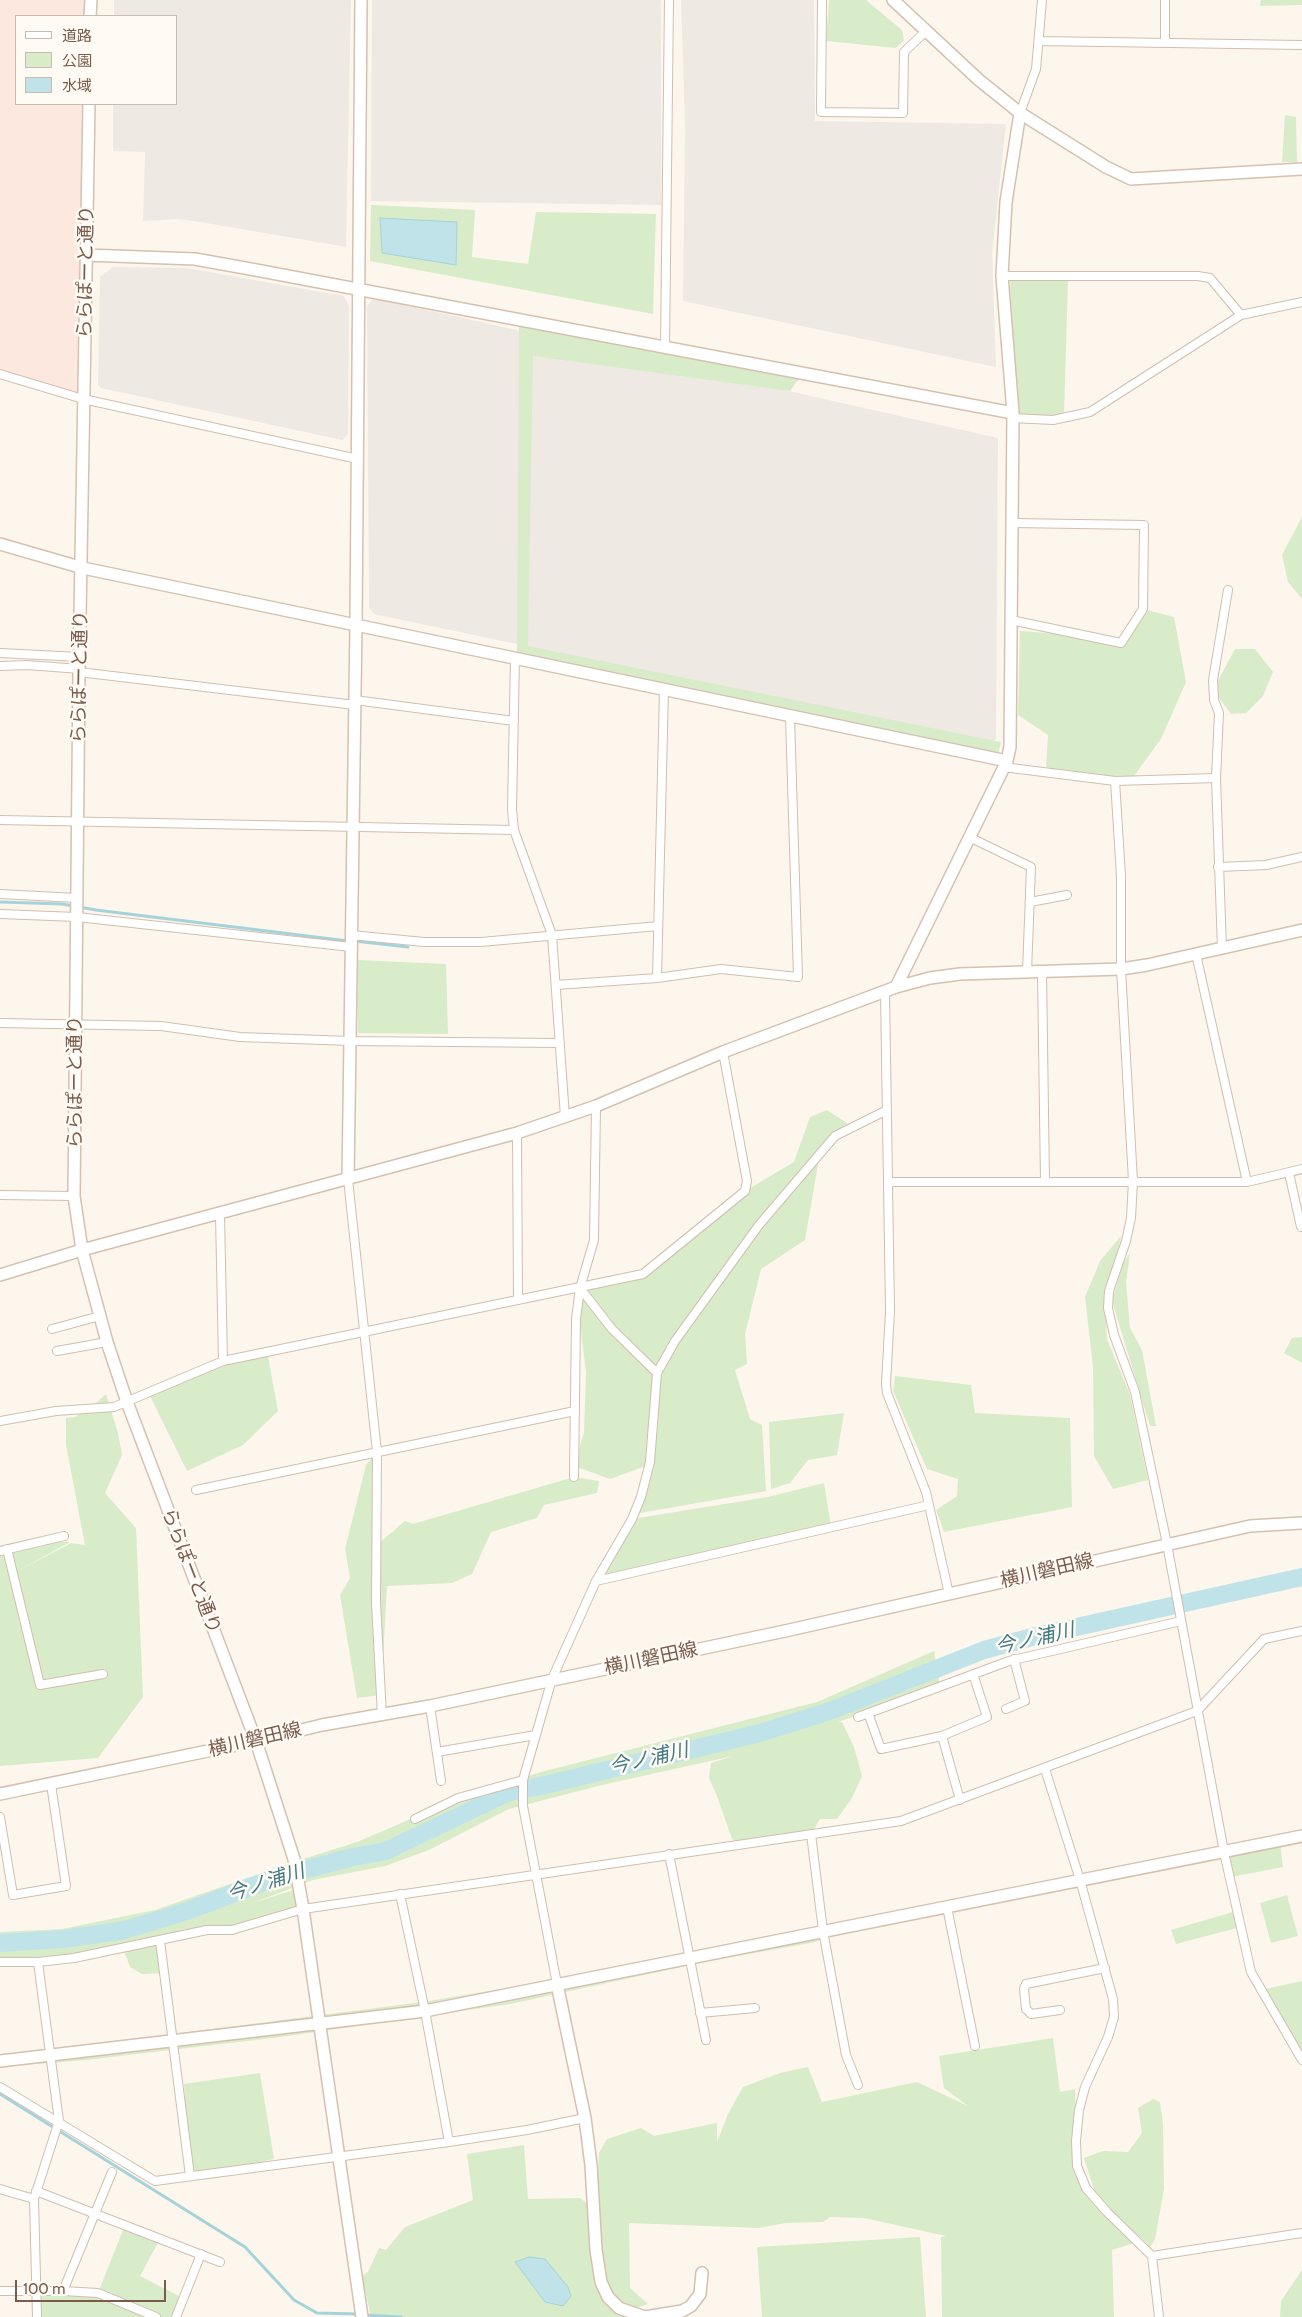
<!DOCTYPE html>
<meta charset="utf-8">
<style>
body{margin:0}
#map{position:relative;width:1302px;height:2317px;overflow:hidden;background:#fdf6ec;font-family:Cabin,"Noto Sans JP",sans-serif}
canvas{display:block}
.legend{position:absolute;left:15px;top:15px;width:162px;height:90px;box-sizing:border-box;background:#fffaf3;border:1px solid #cabbb1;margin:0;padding:6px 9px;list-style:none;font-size:15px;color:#7a5c4d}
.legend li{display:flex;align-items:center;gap:10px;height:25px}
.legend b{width:25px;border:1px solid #cabbb1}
.scale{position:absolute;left:15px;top:2280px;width:151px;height:22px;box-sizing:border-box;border:2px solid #7a5c4d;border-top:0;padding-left:6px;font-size:15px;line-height:18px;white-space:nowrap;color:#7a5c4d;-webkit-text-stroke:4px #fffaf3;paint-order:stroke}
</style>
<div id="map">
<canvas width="1302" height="2317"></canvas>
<ul class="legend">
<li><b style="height:6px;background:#fff"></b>道路</li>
<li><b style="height:14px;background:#d8ecc9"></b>公園</li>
<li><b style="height:14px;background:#bfe3e8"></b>水域</li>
</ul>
<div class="scale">100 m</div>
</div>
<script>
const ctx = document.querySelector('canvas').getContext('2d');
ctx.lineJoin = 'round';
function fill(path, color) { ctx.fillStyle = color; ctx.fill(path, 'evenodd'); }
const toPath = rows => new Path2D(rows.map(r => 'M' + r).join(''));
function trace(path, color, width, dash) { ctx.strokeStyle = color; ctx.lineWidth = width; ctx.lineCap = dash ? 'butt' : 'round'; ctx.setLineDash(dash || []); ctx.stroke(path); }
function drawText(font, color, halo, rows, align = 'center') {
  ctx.font = font + ' Cabin,"Noto Sans JP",sans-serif'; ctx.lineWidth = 5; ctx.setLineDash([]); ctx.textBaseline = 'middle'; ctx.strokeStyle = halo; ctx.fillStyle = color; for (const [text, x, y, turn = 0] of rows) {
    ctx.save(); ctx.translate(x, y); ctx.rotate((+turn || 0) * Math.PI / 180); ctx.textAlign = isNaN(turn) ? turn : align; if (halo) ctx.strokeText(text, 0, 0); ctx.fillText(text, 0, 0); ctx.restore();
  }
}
fill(toPath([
 [0,0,91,0,91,16,16,16,16,104,89,104,84,394,0,372]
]), '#fde8e0');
fill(toPath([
 [114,0,351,0,346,247,200,222,179,219,143,221,145,152,113,151,113,104,176,104,176,16,114,16],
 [372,0,661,0,661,205,371,201],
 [681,0,814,0,815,121,1006,124,992,254,996,367,683,301,685,123],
 [113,267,187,268,344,296,349,306,348,434,342,440,101,388,98,385,100,277],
 [374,298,998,438,996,739,992,744,374,614,369,607,367,306]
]), '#efe9e4');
fill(toPath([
 [829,0,866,0,902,30,904,40,896,48,826,41],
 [1261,0,1302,0,1302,5,1260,6],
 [1285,115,1296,117,1297,162,1282,162],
 [371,205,475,210,472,257,528,264,536,212,656,214,653,314,370,261],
 [1068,280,1064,415,1048,420,1017,415,1010,281],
 [519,325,800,377,790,391,533,356,528,646,1001,742,997,760,517,654],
 [1302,517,1302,599,1288,582,1282,555],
 [1143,609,1174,617,1186,682,1161,739,1131,780,1082,777,1046,767,1048,735,1018,715,1020,631,1089,636,1121,643],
 [1235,649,1255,649,1273,672,1263,696,1246,713,1231,714,1213,690],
 [357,960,446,964,448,1034,358,1033],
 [827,1110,847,1123,820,1153,805,1240,761,1269,745,1334,747,1364,735,1370,750,1419,762,1425,766,1491,634,1514,649,1465,610,1479,574,1466,584,1433,586,1372,575,1282,643,1274,668,1253,705,1229,745,1191,794,1162,810,1117],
 [1121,1236,1115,1267,1105,1295,1107,1339,1130,1395,1148,1480,1113,1489,1094,1456,1093,1367,1085,1297,1100,1261],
 [1130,1253,1126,1282,1130,1328,1142,1350,1156,1426,1150,1426,1112,1301,1123,1263],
 [1302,1337,1302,1363,1284,1353,1292,1338],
 [267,1351,278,1411,243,1445,187,1471,148,1392],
 [895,1376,971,1385,975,1413,1070,1418,1072,1507,944,1532,936,1510,957,1496,958,1479,927,1469,893,1391],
 [106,1394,118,1433,122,1455,105,1493,136,1528,143,1697,98,1758,0,1766,0,1551,41,1541,70,1542,18,1571,71,1543,85,1545,66,1445,66,1418,75,1417,95,1404],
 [844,1413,837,1455,808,1460,790,1483,771,1489,769,1422],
 [377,1452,377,1545,405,1521,413,1524,574,1477,599,1481,597,1493,544,1505,537,1518,491,1532,472,1574,452,1583,387,1586,381,1695,357,1698,340,1595,350,1578,345,1549,366,1465],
 [824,1483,831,1527,596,1581,638,1518,768,1497],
 [934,1651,940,1686,838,1722,842,1722,854,1747,862,1776,852,1798,837,1819,820,1819,811,1834,741,1844,732,1839,717,1796,709,1778,711,1763,733,1756,602,1785,509,1809,429,1850,385,1866,313,1880,253,1903,300,1888,303,1909,232,1930,161,1940,164,1973,142,1974,130,1967,123,1948,0,1963,0,1932,62,1929,155,1910,290,1863,357,1842,462,1797,541,1772,817,1702],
 [1280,1843,1283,1867,1231,1877,1226,1853],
 [1287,1895,1298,1936,1271,1943,1260,1903],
 [1233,1912,1237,1928,1176,1944,1171,1930],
 [863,1918,864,1926,811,1943,709,1961,510,2004,281,2037,86,2060,0,2067,0,2056,423,2002,602,1972],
 [1302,1981,1302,2064,1285,2026,1261,1990],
 [1053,2038,1060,2092,1075,2089,1076,2141,1082,2179,1096,2196,1084,2158,1103,2151,1128,2152,1142,2133,1138,2108,1153,2099,1160,2102,1163,2124,1164,2189,1155,2239,1149,2249,1147,2243,1110,2212,1134,2243,1112,2250,1114,2317,942,2317,941,2237,946,2236,864,2218,830,2217,823,2222,785,2223,759,2228,629,2223,630,2288,648,2304,630,2310,652,2317,371,2317,362,2276,368,2272,379,2248,386,2250,405,2227,473,2200,467,2154,524,2145,528,2199,580,2198,588,2204,593,2247,601,2282,615,2296,604,2281,597,2202,599,2153,607,2139,641,2128,654,2136,717,2123,717,2142,728,2114,743,2087,780,2073,808,2067,822,2102,917,2082,968,2106,944,2088,939,2056],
 [260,2073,274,2159,190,2176,184,2084],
 [125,2225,160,2239,140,2276,179,2296,175,2317,38,2317,36,2292,98,2293],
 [920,2237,926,2317,762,2317,757,2247],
 [1302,2270,1302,2317,1280,2317,1281,2301]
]), '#d8ecc9');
const water = toPath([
 [380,218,457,222,456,265,382,253,380,218],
 [529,2257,545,2259,568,2287,571,2296,563,2306,545,2302,515,2262,529,2257]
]);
fill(water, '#bfe3e8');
trace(water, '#a5d3da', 1);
trace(toPath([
 [0,902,62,904,96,910,348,941],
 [354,941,408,947],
 [0,2094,245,2247,294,2300,317,2313,358,2314],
 [364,2315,401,2317]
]), '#a5d3da', 3);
trace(toPath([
 [0,1943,64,1939,125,1930,187,1911,277,1877,353,1857,386,1851,509,1792,545,1785,760,1733,830,1711,984,1650,1036,1636,1302,1577]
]), '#bfe3e8', 18);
const street = toPath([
 [822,0,821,112,903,113,904,52,927,30],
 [1165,0,1165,43],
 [1039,41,1302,45],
 [1020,113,1036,69,1042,0],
 [1002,276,1198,276,1210,278,1241,315],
 [665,346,669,0],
 [0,374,83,399,358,459],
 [1012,418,1053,420,1090,412,1241,315,1302,302],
 [1011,620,1121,643,1143,609,1144,525,1012,523],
 [0,653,80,657],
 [515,658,512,810,514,830,552,935,565,1117],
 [0,666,27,665,80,669],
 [79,672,355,705],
 [355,700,514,721],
 [1003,767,1115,781,1216,778],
 [1115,781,1121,876,1121,969,1133,1181,1131,1218,1126,1241,1109,1291,1108,1308,1114,1335,1135,1392,1167,1544,1224,1852,1251,1972,1302,2060],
 [0,820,514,830],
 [969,837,1031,867,1027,972],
 [1218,867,1266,865,1302,857],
 [0,894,77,898],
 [1030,902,1067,895],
 [0,914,77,917,351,947],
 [351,935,424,942,481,942,658,926],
 [1222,949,1216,778,1219,713,1214,700,1213,680,1228,590],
 [1196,954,1247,1182],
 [1042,972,1045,1182],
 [657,978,721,969,798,977,790,717],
 [556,985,657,978,664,690],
 [885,992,890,1311,886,1384,887,1393,926,1492,949,1594],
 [0,1023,161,1026,240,1037,350,1041,560,1043],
 [517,1133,518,1300],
 [1289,1173,1301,1227],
 [348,1179,377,1452,376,1603,382,1715],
 [888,1182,1247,1182,1302,1169],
 [0,1195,74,1196],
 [220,1214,223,1361],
 [580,1288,612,1329,657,1373],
 [52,1329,100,1316],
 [57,1351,107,1342],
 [0,1421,56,1411,114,1407,223,1361,643,1274,745,1191,747,1181,723,1052],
 [574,1477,576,1319,580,1288,594,1240,596,1106],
 [196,1490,575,1411],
 [7,1549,40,1685,103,1674],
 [0,1551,64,1536],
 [596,1581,929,1505],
 [430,1706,441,1781],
 [1006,1709,1025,1701,1014,1659],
 [868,1713,881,1749,942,1736,987,1717,973,1674],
 [858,1717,1009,1661,1181,1621],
 [942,1736,960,1800],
 [437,1752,536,1735],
 [1045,1769,1080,1880,1113,1999,1114,2017,1108,2037,1085,2087,1079,2110,1076,2141,1077,2166,1086,2188,1107,2212,1152,2256,1159,2317],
 [0,1817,13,1895,66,1886,51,1784],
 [415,1819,458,1798,523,1780],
 [811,1834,823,1931,846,2055,858,2085],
 [669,1854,706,2040],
 [400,1894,425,2011,449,2142],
 [947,1907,975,2046],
 [160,1941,190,2176],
 [0,1962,38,1962,74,1958,207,1930,232,1930,303,1909,901,1821,1197,1711,1264,1639,1302,1631],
 [557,1984,523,1806,523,1780,552,1679,596,1581,632,1519,641,1497,650,1462,657,1373,675,1341,759,1225,835,1136,887,1110],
 [1060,2010,1031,2014,1026,2009,1024,1989,1026,1984,1105,1968],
 [700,2013,755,2008],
 [0,2087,155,2181,449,2142,527,2130,585,2118],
 [0,2189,34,2199],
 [36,2191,220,2262],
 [1152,2256,1302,2233],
 [0,2291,63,2291,112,2172],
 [63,2291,98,2293,156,2317],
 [37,2317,34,2199,59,2121,38,1962],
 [176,2317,201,2254]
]);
const secondary = toPath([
 [893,0,979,80,1020,113,1106,167,1131,179,1302,169],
 [90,16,91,0],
 [89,104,79,672,74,1196,82,1250,107,1342,127,1402,256,1741,294,1859,303,1909,362,2317],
 [86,255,195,259,256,270,1013,413],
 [0,544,83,568,1007,761],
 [896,987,1007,761,1010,747,1013,413,1002,276,1006,202,1020,113],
 [348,1179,356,624,361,0],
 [0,1275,82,1250,517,1133,596,1106,723,1052,896,987,930,978,960,974,1121,969,1147,965,1302,930],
 [0,1794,256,1741,322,1725,430,1706,785,1631,1250,1526,1302,1523],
 [557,1984,585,2118,591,2165,596,2250,601,2282,608,2297,619,2308,645,2317,682,2311,691,2306,700,2294,702,2273],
 [0,2061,425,2011,1302,1836]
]);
trace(street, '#d1beb0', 10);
trace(secondary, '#d6c0b0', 14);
trace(street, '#fff', 8);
trace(secondary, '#fff', 11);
drawText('19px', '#7a5c4d', '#fffaf3', [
 ["ららぽーと通り",86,272,-89],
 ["ららぽーと通り",80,677,-89],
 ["ららぽーと通り",75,1082,-90],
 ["ららぽーと通り",191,1571,69],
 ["横川磐田線",1047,1571,-13],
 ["横川磐田線",651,1659,-12],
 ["横川磐田線",255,1740,-13]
]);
drawText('italic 20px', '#437c86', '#fffaf3', [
 ["今ノ浦川",1035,1639,-13],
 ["今ノ浦川",649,1759,-13],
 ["今ノ浦川",266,1883,-18]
]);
</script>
